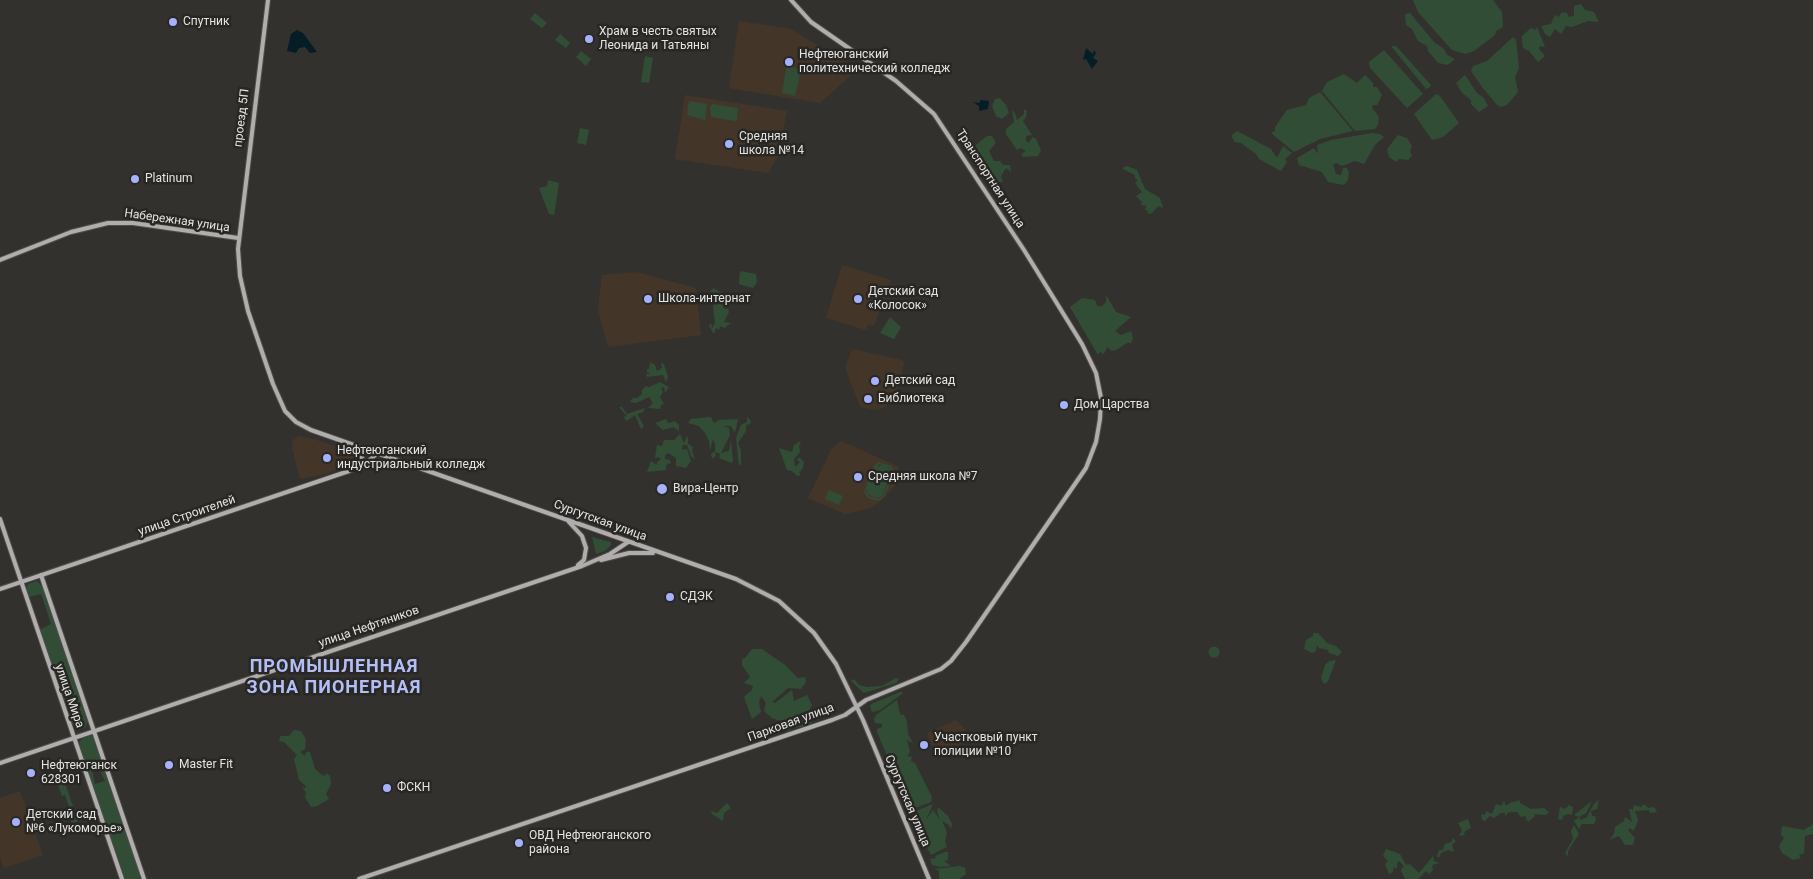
<!DOCTYPE html>
<meta charset="utf-8">
<style>
body{margin:0}
canvas{display:block;background:#32312e}
</style>
<canvas width="1813" height="879"></canvas>
<script>
const ctx = document.querySelector('canvas').getContext('2d');
ctx.lineJoin = 'round';
function fill(path, color) { ctx.fillStyle = color; ctx.fill(path, 'evenodd'); }
const toPath = rows => new Path2D(rows.map(r => 'M' + r).join(''));
function trace(path, color, width, dash) { ctx.strokeStyle = color; ctx.lineWidth = width; ctx.lineCap = dash ? 'butt' : 'round'; ctx.setLineDash(dash || []); ctx.stroke(path); }
function drawText(font, color, halo, rows, align = 'center') {
  ctx.font = font + ' Roboto,sans-serif'; ctx.lineWidth = 5; ctx.setLineDash([]); ctx.textBaseline = 'middle'; ctx.strokeStyle = halo; ctx.fillStyle = color; for (const [text, x, y, turn = 0] of rows) {
    ctx.save(); ctx.translate(x, y); ctx.rotate((+turn || 0) * Math.PI / 180); ctx.textAlign = isNaN(turn) ? turn : align; if (halo) ctx.strokeText(text, 0, 0); ctx.fillText(text, 0, 0); ctx.restore();
  }
}
fill(toPath([
 [739,21,791,29,857,70,820,103,729,88],
 [685,95,787,111,778,156,768,173,675,159],
 [842,265,891,280,874,326,868,324,866,330,826,318],
 [636,272,696,288,701,335,608,347,598,310,602,275],
 [852,349,902,360,904,363,900,383,887,406,877,410,860,407,845,368],
 [299,436,317,440,354,453,357,462,326,474,300,479,292,448,293,440],
 [841,441,899,467,898,482,882,500,871,508,845,514,808,498,831,450],
 [956,720,972,736,956,748,936,756,927,733],
 [20,791,43,855,4,868,0,857,0,798]
]), '#433628');
fill(toPath([
 [1413,0,1493,0,1502,12,1503,27,1496,31,1495,35,1474,51,1465,54,1452,50,1418,12],
 [1581,4,1585,10,1594,12,1599,22,1588,21,1572,27,1566,26,1561,34,1555,29,1550,37,1545,34,1541,26,1551,24,1555,15,1559,17,1561,13,1566,12,1569,17,1574,16,1574,6],
 [535,13,547,23,542,28,530,19],
 [1410,13,1434,42,1444,49,1447,55,1455,59,1448,65,1438,63,1428,51,1427,46,1418,41,1412,29,1406,25,1405,14],
 [1537,27,1545,47,1540,46,1539,49,1545,56,1538,62,1529,51,1523,48,1522,41,1522,36,1531,28,1535,30],
 [560,34,570,43,566,48,555,40],
 [1513,37,1516,40,1519,68,1515,77,1518,92,1507,105,1501,107,1497,105,1482,87,1471,71,1473,66,1487,61],
 [1391,46,1396,46,1431,85,1429,88,1426,89],
 [1384,50,1423,94,1407,108,1370,68,1369,62],
 [581,51,591,59,586,66,576,57],
 [645,56,653,58,649,83,641,82],
 [789,66,801,70,795,96,782,93,786,69],
 [1344,74,1357,83,1365,75,1373,83,1373,87,1377,87,1382,95,1377,105,1373,105,1372,108,1379,117,1378,125,1375,129,1355,131,1322,91,1327,82],
 [1465,75,1477,93,1484,98,1488,106,1479,112,1471,104,1471,100,1462,93,1456,83],
 [1320,92,1353,131,1320,139,1294,152,1271,133,1275,131,1275,127,1287,110,1306,105,1309,98],
 [1436,94,1440,96,1459,123,1443,137,1432,140,1414,114],
 [1000,98,1006,105,1009,113,1002,119,996,116,992,106,995,99],
 [689,101,707,104,705,120,687,115],
 [713,104,738,108,737,120,735,121,711,117,710,107],
 [1024,109,1027,111,1026,117,1023,121,1032,135,1026,136,1026,140,1028,143,1033,137,1036,139,1041,150,1038,156,1023,157,1021,154,1026,151,1021,148,1017,150,1006,134,1006,129,1014,122,1012,110,1015,113,1017,120,1024,114],
 [580,128,589,130,586,145,577,143],
 [1237,131,1271,149,1277,158,1283,146,1292,153,1285,159,1287,162,1281,171,1259,159,1256,154,1241,143,1235,142,1231,136],
 [1372,133,1380,134,1384,137,1375,145,1364,164,1355,161,1342,166,1336,163,1333,165,1336,174,1341,175,1343,168,1347,168,1349,173,1348,180,1344,185,1328,182,1322,172,1299,165,1297,158,1314,148,1318,154,1317,145,1331,140],
 [1398,135,1407,138,1412,146,1410,151,1412,156,1408,160,1399,159,1396,162,1389,157,1387,149],
 [987,136,992,136,995,141,995,144,989,151,994,161,1000,161,1003,165,1010,165,1011,172,1006,168,1001,176,1003,182,999,182,986,168,972,148],
 [1127,166,1137,170,1145,189,1160,198,1163,208,1158,206,1151,214,1147,213,1149,210,1146,211,1145,208,1147,206,1141,205,1142,202,1136,196,1142,192,1135,183,1138,180,1135,179,1135,175,1123,169,1124,167],
 [548,180,559,183,554,215,549,214,539,188,547,186],
 [740,271,756,274,757,282,753,288,739,284],
 [713,288,724,294,722,304,724,307,723,308,728,309,729,312,724,322,731,323,724,328,720,326,719,330,716,328,714,334,709,326,711,323,712,328,715,323,713,306,716,301,709,301,706,305,708,295],
 [1106,295,1116,312,1131,317,1115,331,1121,335,1131,331,1133,339,1131,343,1127,343,1116,350,1112,351,1107,347,1104,354,1100,352,1098,355,1070,307,1082,298,1095,300,1097,306,1102,306,1106,302],
 [890,317,901,327,894,339,880,333],
 [650,362,655,365,657,371,662,368,661,363,664,364,668,377,666,382,663,375,647,377,646,374,651,373,647,372,647,369,649,369],
 [660,382,669,387,665,393,664,387,661,388,663,392,660,397,664,404,661,405,660,409,648,408,653,403,649,397,636,403,630,402,633,398,637,398,642,394,642,390,646,386,649,387],
 [619,407,622,407,627,414,645,408,643,412,637,414,644,426,641,429,635,415,627,421,623,417,627,416],
 [711,417,714,423,719,420,738,419,735,433,731,426,724,426,729,428,730,435,721,453,729,451,731,440,733,461,732,463,719,458,720,454,715,452,716,456,712,459,711,454,715,451,715,444,713,439,710,450,709,441,705,433,699,426,688,423,691,419],
 [747,417,751,421,750,424,746,425,746,431,738,443,741,450,741,464,739,466,736,438,741,425,747,422],
 [666,419,668,423,675,421,679,425,679,431,673,427,663,430,655,423],
 [680,434,684,443,687,436,688,438,688,444,693,447,692,451,695,460,691,456,687,445,683,445,682,450,687,449,691,461,686,468,676,466,676,458,668,453,665,455,665,459,670,460,671,463,666,465,666,470,647,472,651,461,657,465,657,462,661,459,658,457,655,458,657,445,662,446,664,440,674,440],
 [801,441,799,446,800,452,794,459,795,467,800,462,797,460,799,457,804,462,803,468,799,473,801,475,797,476,792,471,787,470,779,448,792,452,794,445],
 [878,462,891,466,895,472,884,497,878,501,868,498,864,492,874,466],
 [879,464,890,468,893,472,883,496,878,499,869,496,866,491],
 [882,465,890,469,891,474,882,496,876,498,868,494,867,489,877,468],
 [829,490,843,496,839,505,825,499],
 [592,537,611,542,611,545,605,551,596,554],
 [37,581,42,586,88,721,86,727,79,730,71,725,39,630,51,624,41,594,29,597,26,589,28,584],
 [1313,633,1318,633,1327,643,1336,646,1342,652,1338,656,1329,653,1328,650,1319,648,1317,645,1316,651,1312,653,1304,649,1306,640,1313,636],
 '1208.5 652a5.5 5.5 0 1 1 11 0a5.5 5.5 0 1 1-11 0Z',
 [752,649,762,649,785,665,798,678,805,677,806,682,801,689,788,688,772,702,775,703,792,690,794,701,807,695,812,705,806,715,814,718,809,726,793,728,787,732,784,729,786,725,791,723,793,719,781,721,772,718,764,711,766,703,761,696,759,703,761,712,752,719,744,697,752,690,753,686,744,683,750,677,742,665,742,659,745,658],
 [1336,660,1328,681,1324,684,1321,678,1325,665,1329,661],
 [896,678,899,679,896,683,864,693,851,681,854,679,859,685,867,687,882,686],
 [900,692,903,692,902,694,880,710,872,712,870,707,871,704],
 [897,700,900,714,904,715,907,721,908,734,913,743,907,740,910,752,907,756,912,757,911,761,915,763,932,797,931,802,910,810,877,732,877,729,882,727,882,724,875,723,874,719,876,715],
 [294,730,301,731,306,739,305,749,300,752,305,756,306,752,310,752,315,769,322,775,325,776,326,773,330,776,331,784,326,794,329,799,317,806,311,807,305,797,306,793,302,786,305,788,306,786,299,780,294,759,297,755,284,742,279,741,280,736,289,736],
 [90,735,94,737,102,760,86,766,79,743,82,738],
 [102,765,104,767,142,879,125,879,88,772,92,770,95,784,105,781,98,767],
 [65,783,78,821,72,824,68,814,71,813,65,795,62,796,58,785],
 [1520,800,1520,803,1531,809,1544,808,1549,812,1546,815,1534,814,1535,816,1528,822,1525,816,1521,817,1517,812,1509,812,1505,816,1505,813,1501,813,1494,818,1490,816,1485,821,1482,820,1481,814,1485,815,1486,811,1492,814,1496,804,1501,806,1504,801,1506,806,1510,803],
 [1592,801,1586,813,1579,817,1581,820,1587,817,1594,804,1599,800,1597,809,1591,811,1592,816,1595,816,1596,820,1594,824,1582,824,1579,829,1574,821,1579,817,1574,815],
 [727,803,731,808,724,813,723,821,712,814,711,811,717,813],
 [933,804,926,820,933,810,940,820,937,812,938,807,948,816,952,824,951,829,949,825,942,821,947,832,945,841,947,847,931,855,922,838,924,828,920,835,911,813],
 [1644,804,1648,808,1654,807,1657,812,1650,813,1649,810,1635,811,1638,819,1636,826,1633,831,1630,828,1628,830,1635,838,1633,845,1625,845,1619,836,1609,840,1614,834,1615,827,1624,821,1625,817,1632,822,1629,809,1632,809,1632,812,1634,805,1641,807],
 [1569,805,1573,807,1572,815,1568,814,1563,816,1562,820,1558,819,1560,807,1565,809],
 [1468,819,1471,828,1465,831,1464,835,1459,836,1462,830,1458,823],
 [1813,824,1813,834,1805,836,1804,853,1799,855,1801,858,1793,860,1782,853,1779,846,1784,838,1781,834,1782,826,1804,830],
 [1574,825,1579,834,1568,851,1568,856,1565,853,1573,839,1571,831],
 [1452,838,1456,841,1452,845,1454,852,1448,850,1441,853,1439,858,1437,856,1439,850,1443,850,1445,844,1452,842],
 [1386,849,1400,854,1406,865,1410,864,1419,873,1433,856,1434,861,1440,863,1432,865,1433,870,1429,874,1426,871,1418,879,1405,879,1401,870,1404,866,1399,861,1397,863,1397,869,1394,867,1393,872,1389,874,1385,864,1388,861,1383,856],
 [945,852,948,852,948,860,944,861,951,866,940,867,932,865,930,859,936,858,935,856],
 [960,866,965,868,966,874,959,879,939,879,939,871,935,869]
]), '#314d36');
fill(toPath([
 [297,30,303,33,317,52,310,53,305,47,299,48,296,53,287,51,291,34],
 [1086,48,1093,54,1094,50,1096,53,1093,58,1098,61,1092,69,1086,59,1083,60],
 [980,100,989,101,988,109,979,111,979,106,973,102,980,103]
]), '#051d24');
const secondary = toPath([
 [268,0,238,249,240,276,248,311,273,384,285,411,296,422,311,430,736,579,779,601,814,633,836,664,863,720,929,879],
 [0,260,71,232,108,223,133,223,238,238],
 [355,447,362,456,361,463,356,468],
 [364,467,397,461],
 [0,519,122,879],
 [569,522,582,536,586,548,584,560,578,565],
 [601,560,629,553,653,553],
 [41,575,144,879],
 [0,589,352,470,367,463,377,453],
 [0,763,582,566,610,554,628,542],
 [84,770,105,762],
 [359,879,832,720,845,715,866,700,941,669,951,661,966,642,1086,468,1096,442,1100,419,1101,398,1096,373,1082,344,1024,250,934,114,896,81,811,22,791,0]
]);
trace(secondary, '#4e4e4b', 6);
trace(secondary, '#b1adad', 4);
for (const [x, y, r, color] of [
 [173,22,5,"#a6b1fc"],
 [589,39,5,"#a6b1fc"],
 [789,62,5,"#a6b1fc"],
 [729,144,5,"#a6b1fc"],
 [135,179,5,"#a6b1fc"],
 [648,299,5,"#a6b1fc"],
 [858,299,5,"#a6b1fc"],
 [875,381,5,"#a6b1fc"],
 [868,399,5,"#a6b1fc"],
 [1064,405,5,"#a6b1fc"],
 [327,458,5,"#a6b1fc"],
 [858,477,5,"#a6b1fc"],
 [662,489,6,"#a6b1fc"],
 [670,597,5,"#a6b1fc"],
 [924,745,5,"#a6b1fc"],
 [169,765,5,"#a6b1fc"],
 [31,773,5,"#a6b1fc"],
 [387,788,5,"#a6b1fc"],
 [16,822,5,"#a6b1fc"],
 [519,843,5,"#a6b1fc"]
]) { const dot = new Path2D(); dot.arc(x, y, r, 0, 2 * Math.PI); ctx.fillStyle = color; ctx.fill(dot); trace(dot, '#282724', 2); }
drawText('12px', '#e4e4e2', '#282724', [
 ["Спутник",183,22],
 ["Храм в честь святых",599,32],
 ["Леонида и Татьяны",599,46],
 ["Нефтеюганский",799,55],
 ["политехнический колледж",799,69],
 ["Средняя",739,137],
 ["школа №14",739,151],
 ["Platinum",145,179],
 ["Детский сад",868,292],
 ["«Колосок»",868,306],
 ["Школа-интернат",658,299],
 ["Детский сад",885,381],
 ["Библиотека",878,399],
 ["Дом Царства",1074,405],
 ["Нефтеюганский",337,451],
 ["индустриальный колледж",337,465],
 ["Средняя школа №7",868,477],
 ["Вира-Центр",673,489],
 ["СДЭК",680,597],
 ["Участковый пункт",934,738],
 ["полиции №10",934,752],
 ["Master Fit",179,765],
 ["Нефтеюганск",41,766],
 ["628301",41,780],
 ["ФСКН",397,788],
 ["Детский сад",26,815],
 ["№6 «Лукоморье»",26,829],
 ["ОВД Нефтеюганского",529,836],
 ["района",529,850]
], 'left');
drawText('12px', '#e4e4e2', '#282724', [
 ["проезд 5П",242,118,-83],
 ["Транспортная улица",990,179,57],
 ["Набережная улица",177,221,8],
 ["улица Строителей",187,516,-19],
 ["Сургутская улица",600,521,20],
 ["улица Нефтяников",369,627,-19],
 ["улица Мира",69,696,71],
 ["Парковая улица",791,723,-20],
 ["Сургутская улица",907,801,67]
]);
ctx.letterSpacing = '1px';
drawText('bold 18px', '#b4bef6', '#282724', [
 ["ПРОМЫШЛЕННАЯ",334,667],
 ["ЗОНА ПИОНЕРНАЯ",334,688]
]);
ctx.letterSpacing = '0px';
</script>
